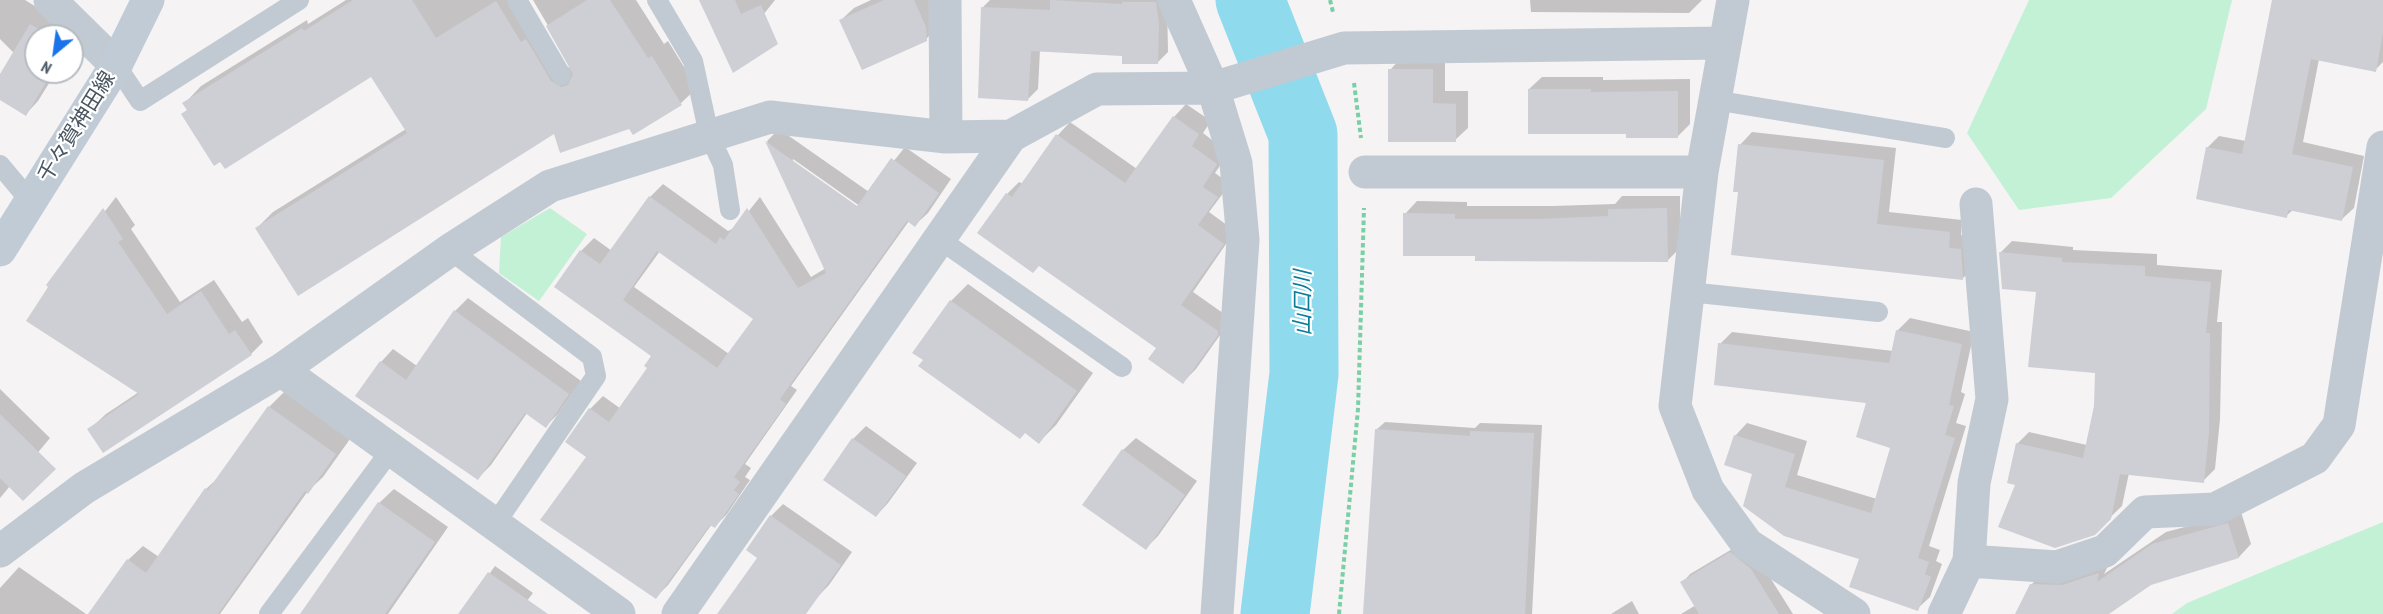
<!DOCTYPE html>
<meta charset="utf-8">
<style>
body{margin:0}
#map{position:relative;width:2383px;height:614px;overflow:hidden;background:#f5f3f3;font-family:"PT Sans Narrow",sans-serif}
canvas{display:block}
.north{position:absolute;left:24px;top:24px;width:60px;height:60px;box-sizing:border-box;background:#fff;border:2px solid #b7bbc0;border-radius:50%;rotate:209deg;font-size:16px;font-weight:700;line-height:24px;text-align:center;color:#4a5661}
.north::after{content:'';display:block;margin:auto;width:21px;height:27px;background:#1a73e8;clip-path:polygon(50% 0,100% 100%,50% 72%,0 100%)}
</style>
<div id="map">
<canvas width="2383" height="614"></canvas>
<div class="north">N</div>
</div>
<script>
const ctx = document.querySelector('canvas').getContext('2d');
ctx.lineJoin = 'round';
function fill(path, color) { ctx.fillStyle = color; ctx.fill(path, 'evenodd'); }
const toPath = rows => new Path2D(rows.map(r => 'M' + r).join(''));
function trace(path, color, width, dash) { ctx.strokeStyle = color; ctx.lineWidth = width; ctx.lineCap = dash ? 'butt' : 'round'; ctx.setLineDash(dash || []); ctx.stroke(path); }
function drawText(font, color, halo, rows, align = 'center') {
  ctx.font = font + ' "PT Sans Narrow","Noto Sans JP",sans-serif'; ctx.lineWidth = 4.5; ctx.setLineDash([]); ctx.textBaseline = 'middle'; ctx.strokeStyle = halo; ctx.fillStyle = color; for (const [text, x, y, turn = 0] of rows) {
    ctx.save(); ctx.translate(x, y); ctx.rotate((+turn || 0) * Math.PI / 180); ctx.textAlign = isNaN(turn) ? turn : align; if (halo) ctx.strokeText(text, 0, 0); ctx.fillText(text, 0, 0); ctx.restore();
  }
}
fill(toPath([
 [2029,0,2232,0,2206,109,2111,198,2019,210,1967,133],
 [550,208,587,234,539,301,499,273,501,237],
 [2383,522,2383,614,2172,614,2187,603]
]), '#c3f1d5');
fill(toPath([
 [0,0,25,0,79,33,72,45,72,36,36,36,36,72,56,72,38,101,26,114,0,98,0,77,14,53,0,39],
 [346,0,528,0,566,66,574,70,533,0,636,0,664,44,668,41,697,88,681,103,633,133,630,127,554,132,257,228,273,212,406,129,372,75,186,102,201,86,307,20,308,24],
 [704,0,775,0,739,45],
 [871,0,932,0,939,26,926,39,841,20,854,8],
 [990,0,1167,0,1168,52,1158,62,1123,55,1040,50,1038,89,1028,99,983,7],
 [1530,0,1702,0,1689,13,1531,12],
 [2273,0,2383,0,2383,62,2375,70,2319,59,2303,142,2364,156,2354,208,2342,219,2293,210,2286,216,2207,148,2219,136,2246,141],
 [1402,57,1445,57,1445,91,1468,91,1468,128,1455,140,1390,70],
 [1542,77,1603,77,1603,80,1690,79,1690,124,1678,136,1628,133,1529,89],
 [1186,104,1211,121,1203,133,1229,153,1215,173,1230,184,1209,212,1235,231,1193,292,1230,318,1230,321,1196,369,1183,382,1158,348,1007,194,1019,182,1023,184,1058,135,1070,122,1137,169,1174,117],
 [779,129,869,192,905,147,951,179,928,213,915,225,909,221,791,386,797,390,745,464,751,468,745,477,750,480,727,514,715,526,712,524,668,585,656,597,588,456,590,409,603,396,621,409,649,368,653,356,556,287,581,251,594,238,612,251,650,197,663,184,728,231,736,227,760,197,811,277,826,268,767,141],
 [793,159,864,209,862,211,793,163],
 [660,251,755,318,729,354,634,287],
 [1752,132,1896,148,1889,212,1962,220,1961,235,1973,237,1975,266,1963,278,1740,191,1740,145],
 [1622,196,1680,196,1680,248,1667,261,1476,254,1405,214,1417,201,1467,202,1467,206,1553,206,1615,204],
 [116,197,135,225,131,229,180,302,214,280,242,322,248,318,263,342,251,354,93,426,106,414,139,392,48,285],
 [2012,241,2073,247,2073,250,2157,254,2157,265,2222,270,2217,322,2222,322,2220,419,2215,469,2203,481,2129,473,2122,506,2094,533,2017,484,2017,444,2029,432,2087,445,2095,406,2096,372,2038,291,2000,253],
 [968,284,1093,373,1056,425,1039,442,951,301],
 [468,298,581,381,558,414,546,426,527,413,491,465,478,478,381,362,393,349,417,366,455,311],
 [1910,318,1974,332,1961,392,1965,394,1956,423,1966,426,1929,546,1940,550,1936,561,1942,564,1930,597,1917,609,1861,558,1754,473,1735,436,1747,423,1807,441,1797,475,1877,499,1892,447,1868,402,1720,344,1732,332,1893,351,1897,331],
 [0,389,50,438,0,498],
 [284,392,350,439,323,477,308,491,220,614,90,614,128,560,143,546,159,557,206,489,221,475,269,407],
 [1385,422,1475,428,1480,423,1542,425,1532,614,1364,614,1376,430],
 [866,426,917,463,888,503,876,516,853,439],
 [1136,438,1197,481,1158,536,1146,548,1123,450],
 [394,489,448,527,388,614,302,614,379,503],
 [783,504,852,552,829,585,801,614,719,614,759,557,771,516],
 [2241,512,2251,544,2239,557,2151,584,2083,614,2016,614,2031,585,2044,572,2110,562,2104,574,2166,532],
 [1739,545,1759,560,1793,614,1681,614,1696,605,1682,583,1690,574],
 [495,566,533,593,517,614,460,614],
 [19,567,86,614,0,614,0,588],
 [1632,601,1639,614,1611,614]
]), '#0003');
trace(toPath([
 [1250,0,1303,134,1304,374,1275,614]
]), '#90daee', 69);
fill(toPath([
 [353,0,412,0,436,38,496,1,521,42,526,39,551,81,561,87,568,85,573,74,546,26,587,0,610,0,648,58,652,56,682,105,633,135,629,129,560,153,554,134,298,296,255,228,407,133,371,77,225,169,220,162,214,166,181,114,187,110,182,103,302,28,304,31],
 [699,0,735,0,741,14,761,5,778,44,733,73],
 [884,0,914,0,926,27,927,41,862,70,839,20],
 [1050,0,1122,4,1122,2,1156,2,1159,24,1158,64,1122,64,1122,56,1031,51,1028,101,978,98,981,7,1050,10],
 [2272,0,2383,0,2383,32,2376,72,2311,59,2292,154,2353,167,2342,221,2288,210,2287,218,2196,199,2206,147,2242,154],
 [30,24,50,36,36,36,36,72,52,72,26,116,0,100,0,74],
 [1388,69,1433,69,1433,103,1456,104,1456,142,1388,142],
 [1528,89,1591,89,1591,92,1678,91,1678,138,1626,138,1626,134,1528,134],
 [1173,116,1199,134,1192,146,1217,164,1203,187,1218,197,1198,225,1224,244,1181,305,1218,331,1218,335,1183,384,1148,359,1156,348,1039,266,1033,273,977,233,1006,193,1012,197,1056,134,1125,183],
 [765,141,857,206,891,158,939,193,915,227,907,221,780,399,786,404,734,477,740,482,734,490,739,494,715,528,710,525,656,599,540,520,586,457,565,442,589,408,609,422,647,368,644,366,651,356,554,287,580,250,600,264,649,196,716,244,720,237,724,240,747,208,798,288,826,273],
 [657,251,753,319,717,368,623,300],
 [1738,144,1884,160,1877,224,1950,232,1949,248,1961,249,1963,280,1731,255,1738,192,1733,192],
 [103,208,123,239,118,242,167,314,201,291,229,334,235,330,252,355,103,453,87,429,139,394,26,321,48,287,46,285],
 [1667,208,1668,262,1475,261,1475,256,1403,256,1403,213,1455,214,1455,219,1539,219,1608,216,1608,209],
 [1999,252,2062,258,2062,262,2145,266,2145,276,2211,282,2206,333,2210,333,2209,432,2204,483,2120,474,2111,519,2095,535,2055,548,1998,527,2015,485,2007,483,2016,443,2083,458,2094,406,2095,373,2028,367,2036,292,2002,289],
 [950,300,1077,391,1039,444,1025,433,1020,439,918,366,923,360,912,353],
 [454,310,569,394,546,428,525,413,478,480,355,396,380,361,406,380],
 [1896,330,1962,344,1949,405,1954,406,1945,435,1955,438,1918,558,1929,562,1925,574,1931,577,1918,611,1849,587,1859,559,1784,536,1743,506,1752,474,1724,465,1734,435,1795,454,1785,487,1871,513,1890,448,1856,437,1866,403,1714,385,1718,343,1889,363],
 [268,406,336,454,308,494,305,491,218,614,88,614,127,559,146,573,205,488,208,490],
 [0,414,56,469,23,501,0,478],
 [1375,429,1470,436,1470,431,1534,433,1525,614,1363,614],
 [852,438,906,476,876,517,823,480],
 [1122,449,1185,495,1146,550,1082,505],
 [378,502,435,542,385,614,300,614],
 [770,515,841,565,806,614,717,614,757,558,746,550],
 [2228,523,2239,558,2151,585,2109,614,2015,614,2030,584,2062,585,2099,573,2097,582,2152,544],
 [1730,552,1751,569,1779,614,1699,614,1680,582],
 [488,572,548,614,458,614]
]), '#cdcfd5');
trace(toPath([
 [1330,0,1333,12],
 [1354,83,1361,138],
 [1339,614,1358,409,1364,208]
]), '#7ad0a6', 4, [4.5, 3]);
trace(toPath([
 [517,0,561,75],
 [657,0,693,61,709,135,723,165,730,210],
 [116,65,140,101,299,0],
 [1714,100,1945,138],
 [0,165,31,202],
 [939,239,1122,367],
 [450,250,592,357,596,376,495,524],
 [1689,292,1878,312],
 [269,614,391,450]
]), '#c1cad2', 20);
trace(toPath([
 [50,0,116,65],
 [945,0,946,137],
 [1174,0,1213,88,1236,163,1243,240,1217,614],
 [1733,0,1702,172,1675,406,1708,490,1747,544,1854,614],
 [1365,172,1702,172],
 [281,370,619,614],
 [0,551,84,488,281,370,450,250,550,186,770,117,946,137,1011,136,1097,89,1213,88,1344,48,1724,43],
 [1969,561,1974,483,1992,399,1976,204],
 [678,614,1011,136],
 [1944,614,1969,561,2057,567,2105,551,2145,512,2215,509,2315,458,2339,425,2383,147]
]), '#c1cad2', 33);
trace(toPath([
 [0,250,116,65,148,0]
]), '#c1cbd6', 33);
drawText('21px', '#4a5661', '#fff', [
 ["千々賀神田線",77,127,-58]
]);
drawText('italic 22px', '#0c7c9b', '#fff', [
 ["山口川",1304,303,-90]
]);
</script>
